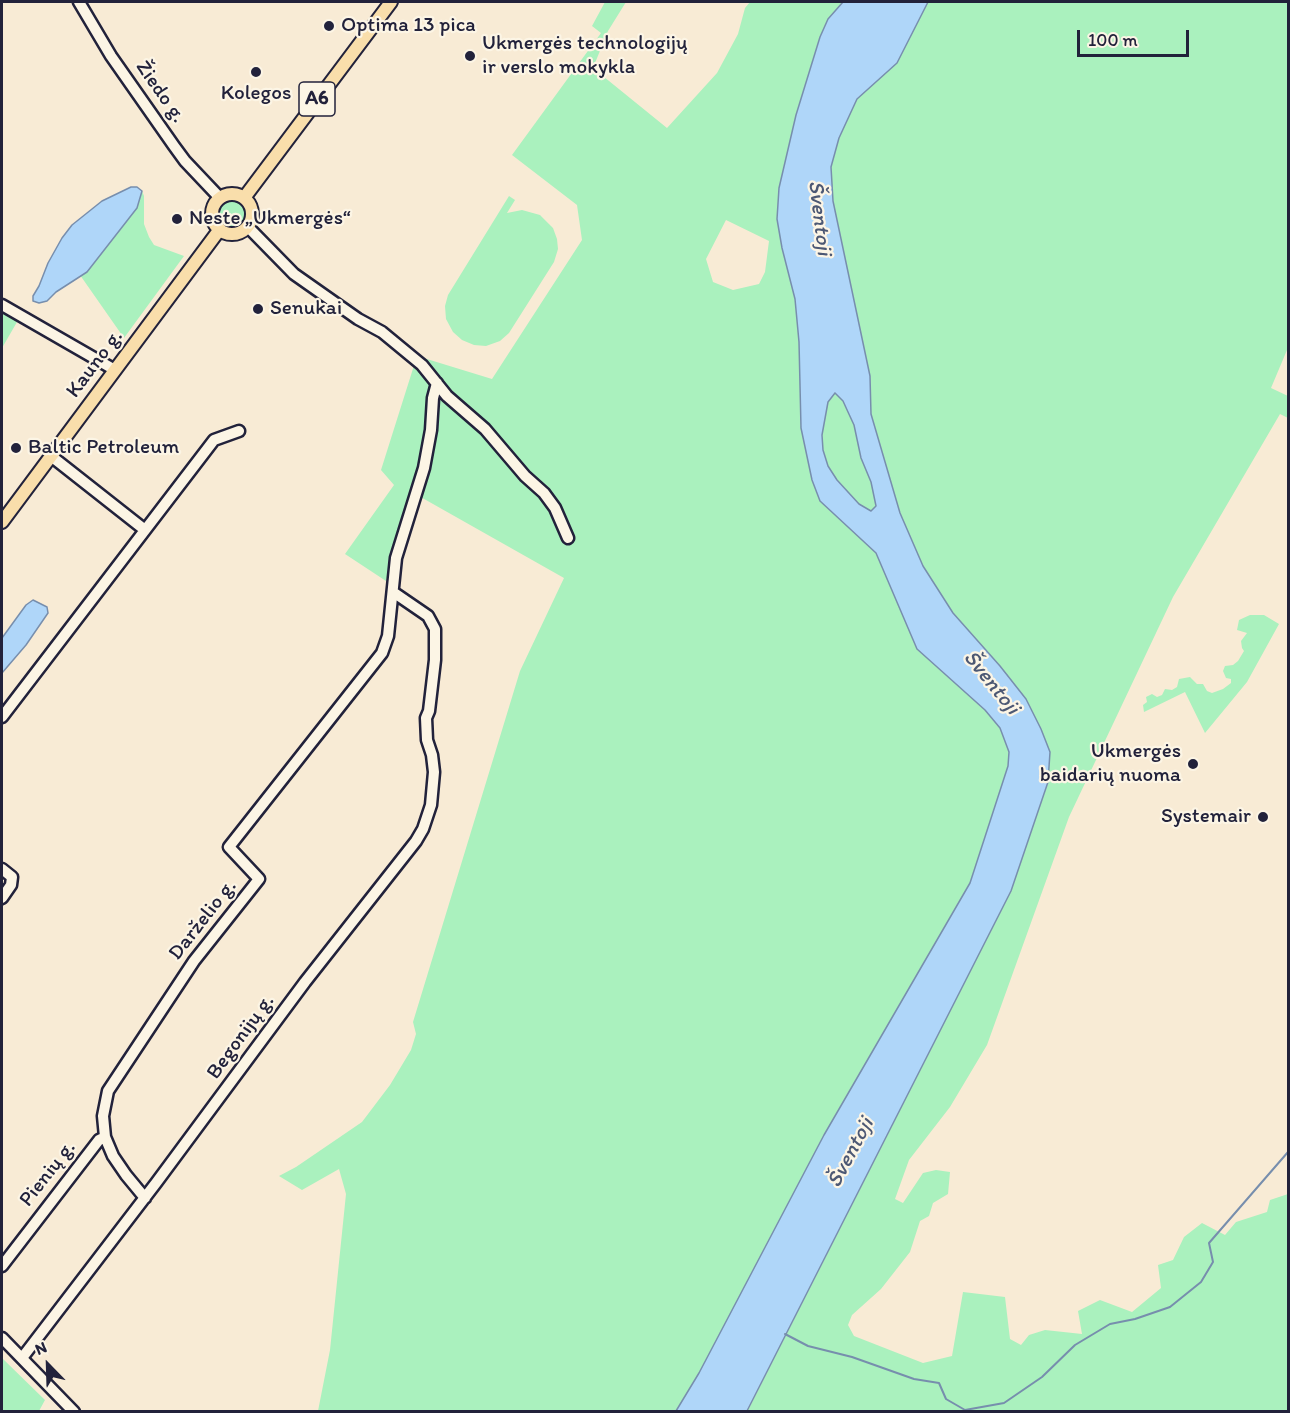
<!DOCTYPE html>
<meta charset="utf-8">
<style>
body{margin:0}
#map{position:relative;width:1290px;height:1413px;overflow:hidden;background:#f8ebd5;font-family:Itim,sans-serif}
canvas{display:block}
.frame{position:absolute;inset:0;border:3px solid #22223b;pointer-events:none}
.north{position:absolute;left:18px;top:1335px;width:60px;height:60px;-webkit-text-stroke:4px #fcf5e5;paint-order:stroke;rotate:337deg;font-size:16px;font-weight:700;line-height:24px;text-align:center;color:#22223b}
.north::after{content:'';display:block;margin:auto;width:21px;height:27px;background:#22223b;clip-path:polygon(50% 0,100% 100%,50% 72%,0 100%)}
.scale{position:absolute;left:1077px;top:30px;width:112px;height:27px;box-sizing:border-box;border:3px solid #22223b;border-top:0;padding-left:8px;font-size:18px;line-height:21px;white-space:nowrap;color:#22223b;-webkit-text-stroke:4px #fcf5e5;paint-order:stroke}
</style>
<div id="map">
<canvas width="1290" height="1413"></canvas>
<div class="frame"></div>
<div class="north">N</div>
<div class="scale">100 m</div>
</div>
<script>
const ctx = document.querySelector('canvas').getContext('2d');
ctx.lineJoin = 'round';
function fill(path, color) { ctx.fillStyle = color; ctx.fill(path, 'evenodd'); }
const toPath = rows => new Path2D(rows.map(r => 'M' + r).join(''));
function trace(path, color, width, dash) { ctx.strokeStyle = color; ctx.lineWidth = width; ctx.lineCap = dash ? 'butt' : 'round'; ctx.setLineDash(dash || []); ctx.stroke(path); }
function drawText(font, color, halo, rows, align = 'center') {
  ctx.font = font + ' Itim,sans-serif'; ctx.lineWidth = 4.5; ctx.setLineDash([]); ctx.textBaseline = 'middle'; ctx.strokeStyle = halo; ctx.fillStyle = color; for (const [text, x, y, turn = 0] of rows) {
    ctx.save(); ctx.translate(x, y); ctx.rotate((+turn || 0) * Math.PI / 180); ctx.textAlign = isNaN(turn) ? turn : align; if (halo) ctx.strokeText(text, 0, 0); ctx.fillText(text, 0, 0); ctx.restore();
  }
}
fill(toPath([
 [605,2,626,2,608,31,593,68,667,128,717,73,738,34,745,8,750,2,843,2,828,19,820,37,796,115,779,188,777,219,782,248,795,299,799,342,801,428,812,480,820,501,876,553,917,649,985,710,1000,728,1009,752,1008,766,970,883,824,1135,699,1373,676,1411,318,1411,330,1350,346,1194,339,1169,302,1190,279,1176,296,1167,362,1122,390,1085,411,1050,416,1034,413,1022,520,671,564,578,410,491,386,581,345,554,394,485,381,470,417,356,492,379,582,240,577,205,512,155,601,33,592,26],
 [726,220,769,241,765,272,759,284,733,290,713,282,706,259],
 [928,2,1288,2,1288,350,1287,350,1271,388,1288,396,1288,418,1280,414,1173,597,1069,817,987,1045,950,1107,909,1160,895,1199,903,1203,923,1173,936,1170,950,1172,948,1194,933,1203,929,1216,920,1221,910,1252,881,1289,852,1315,848,1325,854,1336,923,1363,952,1356,963,1292,1005,1297,1010,1339,1021,1345,1029,1335,1045,1330,1082,1334,1078,1311,1100,1300,1132,1312,1161,1288,1158,1265,1173,1260,1184,1237,1202,1223,1225,1235,1236,1222,1267,1212,1270,1200,1288,1194,1288,1411,747,1412,1011,891,1048,782,1050,752,1041,729,1026,699,1000,666,953,613,923,566,900,513,871,414,870,376,833,201,831,167,839,138,857,99,897,62],
 [142,191,144,196,144,224,149,237,154,245,184,256,124,338,80,275,87,272,137,208],
 [509,196,515,200,507,213,522,210,540,215,553,228,557,239,558,249,554,262,509,333,500,341,486,346,474,345,462,340,453,332,446,319,445,306,448,295],
 '218 213a14 14 0 1 1 28 0a14 14 0 1 1-28 0Z',
 [2,311,17,322,2,348],
 [835,393,843,401,854,425,861,458,871,482,876,506,871,511,859,504,837,480,828,466,823,449,822,435,828,402],
 [1250,615,1264,615,1279,624,1247,682,1205,733,1185,692,1144,712,1143,705,1147,702,1146,697,1152,694,1157,697,1162,695,1165,689,1172,690,1177,687,1179,679,1190,677,1197,684,1203,684,1207,691,1212,693,1223,689,1231,683,1231,679,1226,678,1223,671,1225,666,1233,665,1238,661,1244,651,1242,648,1241,641,1247,633,1237,630,1239,620],
 [2,1358,45,1400,39,1411,2,1411]
]), '#aaf1be');
const water = toPath([
 [843,2,928,2,897,63,857,99,839,138,831,167,833,201,870,376,871,414,900,513,923,566,953,613,1000,666,1026,699,1041,729,1050,752,1048,782,1011,891,747,1411,676,1411,699,1373,824,1135,970,883,1008,766,1009,752,1000,728,985,710,917,649,876,553,820,501,812,480,801,428,799,342,795,299,782,248,777,219,779,188,796,115,820,37,828,19,843,2],
 [835,393,843,401,848,412,854,425,861,458,871,482,876,506,871,511,859,504,837,480,828,466,823,450,822,435,828,402,835,393],
 [131,187,137,187,142,191,137,208,87,272,56,292,47,301,39,303,33,301,33,296,39,286,48,263,62,238,72,225,102,201,131,187],
 [33,600,47,607,48,613,26,645,2,673,2,638,26,605,33,600]
]);
fill(water, '#afd6f9');
trace(water, '#778ead', 1.5);
trace(toPath([
 [785,1334,808,1346,852,1357,914,1379,939,1383,946,1399,965,1410,1004,1403,1042,1377,1075,1345,1110,1324,1135,1319,1170,1307,1201,1282,1213,1262,1209,1243,1288,1152]
]), '#778ead', 2);
const minor = toPath([
 [79,2,111,56,174,146,185,161,220,198],
 [247,226,294,274,358,319,382,332,422,365,447,396,485,429,525,476,544,493,555,508,568,538],
 [2,305,115,370],
 [51,456,145,530],
 [2,717,214,440,239,431],
 [2,869,12,877,11,885,2,898],
 [145,1198,126,1175,113,1156,105,1137,103,1116,108,1091,194,961,259,879,229,847,382,653,388,636,396,558,424,468,431,430,433,398,437,383],
 [2,1266,99,1140,105,1137],
 [2,1338,74,1412],
 [22,1358,156,1183,305,982,416,841,423,829,431,805,434,772,432,755,427,740,426,718,429,711,435,660,435,629,428,616,393,592]
]);
const major = toPath([
 '212 214a20 20 0 1 1 40 0a20 20 0 1 1-40 0Z',
 [244,198,391,2],
 [2,522,220,229]
]);
trace(minor, '#22223b', 15);
trace(major, '#22223b', 16);
trace(minor, '#fcf5e5', 10);
trace(major, '#f9deab', 12);
for (const [x, y, r, color] of [
 [329,26,6,"#22223b"],
 [470,56,6,"#22223b"],
 [256,72,6,"#22223b"],
 [177,219,6,"#22223b"],
 [258,309,6,"#22223b"],
 [16,448,6,"#22223b"],
 [1193,764,6,"#22223b"],
 [1263,817,6,"#22223b"]
]) { const dot = new Path2D(); dot.arc(x, y, r, 0, 2 * Math.PI); ctx.fillStyle = color; ctx.fill(dot); trace(dot, '#fcf5e5', 2); }
for (const [x, y, w] of [
 [317,99,36]
]) { const box = new Path2D(); box.roundRect(x - w / 2, y - 17, w, 34, 4.5); ctx.fillStyle = '#fcf5e5'; ctx.fill(box); trace(box, '#22223b', 1.5); }
drawText('bold 20px', '#22223b', null, [
 ["A6",317,99]
]);
drawText('21px', '#22223b', '#fcf5e5', [
 ["Optima 13 pica",341,26],
 ["Ukmergės technologijų",482,44],
 ["ir verslo mokykla",482,68],
 ["Kolegos",256,94,"center"],
 ["Neste „Ukmergės“",189,219],
 ["Senukai",270,309],
 ["Baltic Petroleum",28,448],
 ["Ukmergės",1181,752,"right"],
 ["baidarių nuoma",1181,776,"right"],
 ["Systemair",1251,817,"right"]
], 'left');
drawText('21px', '#22223b', '#fcf5e5', [
 ["Žiedo g.",160,92,55],
 ["Kauno g.",95,364,-53],
 ["Darželio g.",203,920,-52],
 ["Begonijų g.",241,1037,-54],
 ["Pienių g.",48,1174,-52]
]);
drawText('italic 22px', '#4c5874', '#fcf5e5', [
 ["Šventoji",819,218,83],
 ["Šventoji",991,683,51],
 ["Šventoji",851,1153,-62]
]);
</script>
